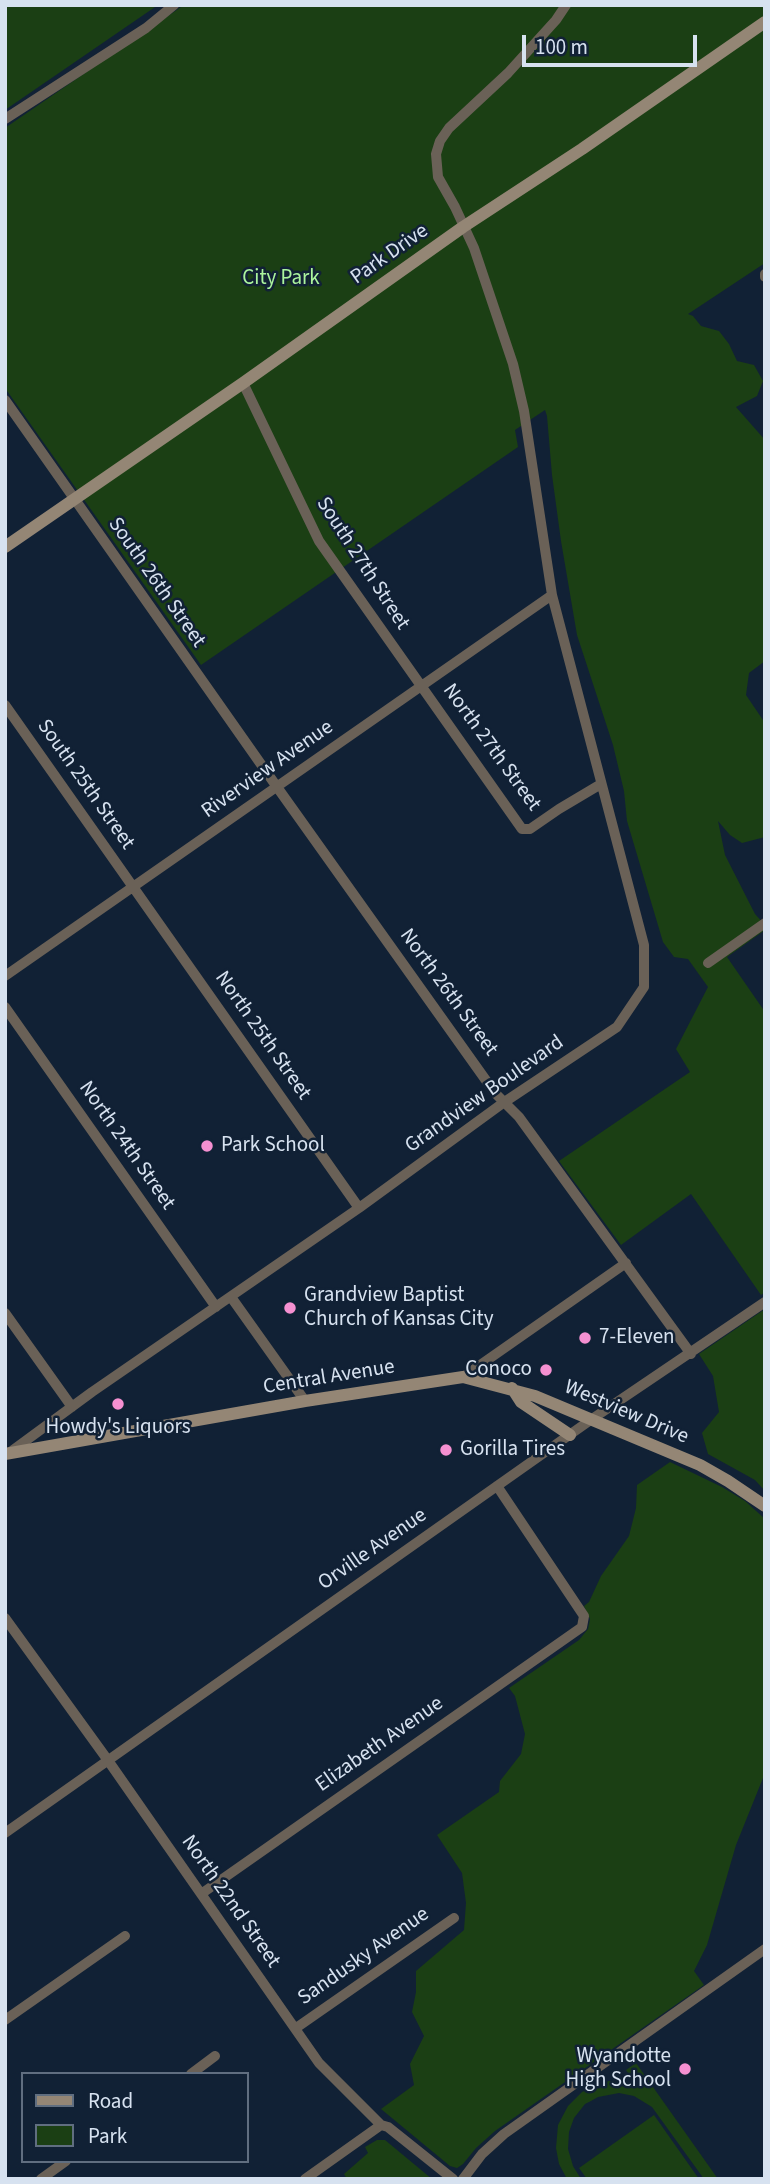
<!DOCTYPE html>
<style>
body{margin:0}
#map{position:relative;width:770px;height:2184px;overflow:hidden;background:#112135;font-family:"Source Sans 3",sans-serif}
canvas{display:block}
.frame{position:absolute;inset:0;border:7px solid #d7e2f0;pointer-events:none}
.legend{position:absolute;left:21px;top:2072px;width:228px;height:91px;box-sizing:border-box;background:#112135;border:2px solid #606e80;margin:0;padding:9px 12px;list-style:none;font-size:21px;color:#d7e2f0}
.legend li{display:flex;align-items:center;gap:14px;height:35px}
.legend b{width:35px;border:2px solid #606e80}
.scale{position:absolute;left:522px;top:35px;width:175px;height:32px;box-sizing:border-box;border:4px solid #d7e2f0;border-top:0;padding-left:9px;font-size:21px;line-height:24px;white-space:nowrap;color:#d7e2f0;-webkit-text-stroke:5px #112135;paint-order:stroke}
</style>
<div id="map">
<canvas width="770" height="2184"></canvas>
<div class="frame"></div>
<ul class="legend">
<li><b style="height:9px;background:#948675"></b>Road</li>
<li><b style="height:19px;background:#1b3f14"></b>Park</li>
</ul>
<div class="scale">100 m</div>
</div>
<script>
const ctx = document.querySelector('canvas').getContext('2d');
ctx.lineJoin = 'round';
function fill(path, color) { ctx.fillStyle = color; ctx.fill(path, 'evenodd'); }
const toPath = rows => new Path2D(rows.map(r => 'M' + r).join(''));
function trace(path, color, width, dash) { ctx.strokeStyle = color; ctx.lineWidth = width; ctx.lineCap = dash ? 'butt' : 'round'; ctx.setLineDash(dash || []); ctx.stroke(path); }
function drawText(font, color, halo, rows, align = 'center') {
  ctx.font = font + ' "Source Sans 3",sans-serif'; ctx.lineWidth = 5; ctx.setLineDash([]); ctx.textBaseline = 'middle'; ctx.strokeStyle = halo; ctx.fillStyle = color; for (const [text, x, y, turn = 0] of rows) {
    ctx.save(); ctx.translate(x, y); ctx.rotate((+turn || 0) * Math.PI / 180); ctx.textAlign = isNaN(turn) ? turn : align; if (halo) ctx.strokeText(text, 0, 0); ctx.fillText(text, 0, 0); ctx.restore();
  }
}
fill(toPath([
 [5,5,158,5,5,110],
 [184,5,765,5,765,263,688,314,693,316,701,326,719,331,729,344,737,361,754,365,763,381,757,396,736,407,765,440,765,661,749,673,746,695,765,723,765,837,742,843,730,835,718,821,725,855,755,914,765,925,765,930,727,957,765,1012,765,1292,761,1295,691,1194,621,1245,559,1161,690,1072,676,1049,708,987,688,959,674,957,663,942,627,821,624,791,613,745,577,635,561,541,552,475,547,416,545,410,515,430,518,447,201,665,5,388,5,128],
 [765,1309,765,1491,755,1480,708,1454,702,1433,719,1412,713,1376,699,1354],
 [670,1462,722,1487,745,1501,765,1519,765,1773,736,1845,707,1945,694,1971,704,1985,495,2131,476,2148,463,2164,457,2168,450,2166,381,2109,414,2085,410,2064,424,2036,412,2012,416,1992,416,1971,464,1930,466,1903,462,1873,437,1835,499,1792,500,1781,521,1754,525,1734,515,1696,509,1688,579,1640,588,1629,590,1619,584,1606,589,1602,601,1576,629,1536,636,1508,637,1485],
 [636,2063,718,2179,704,2179,652,2107,634,2096,619,2093,598,2097,591,2101,585,2104,574,2118,569,2132,568,2149,573,2166,581,2179,567,2179,559,2164,556,2148,558,2125,568,2106,582,2092,598,2084,609,2081,635,2084,626,2070],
 [654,2115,699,2179,587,2179,579,2168],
 [377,2140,385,2140,432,2179,347,2179,344,2174,368,2153,365,2147]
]), '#1b3f14');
trace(toPath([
 [5,119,146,28,174,5],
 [765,274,765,277],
 [243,383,319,541,522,829,530,829,559,809,601,784],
 [5,400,277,787,495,1093,519,1117,691,1354],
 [5,705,359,1208],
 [708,963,765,923],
 [5,976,552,595],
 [5,1007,216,1307],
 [231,1297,305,1401],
 [5,1313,72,1407],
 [463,1377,626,1263],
 [9,1453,92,1392,359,1208,503,1103,617,1027,644,987,644,945,552,595,524,411,513,364,474,248,455,207,438,177,436,154,440,141,449,128,508,73,556,20,566,5],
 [5,1618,107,1759,319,2063,381,2125,388,2127,453,2179],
 [5,1833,592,1419,765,1302],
 [201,1894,582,1627,584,1616,497,1486],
 [5,2020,125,1936],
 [296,2028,454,1918],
 [191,2074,215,2056],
 [41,2179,66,2161],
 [305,2179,381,2125],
 [463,2179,482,2154,504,2134,765,1949]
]), '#6a6157', 10);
trace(toPath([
 [5,547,243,383,463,227,582,149,765,22],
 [512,1388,521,1402,570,1435],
 [5,1454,305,1401,463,1377,535,1396,700,1465,728,1481,765,1506]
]), '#948675', 12);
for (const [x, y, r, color] of [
 [207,1146,7,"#f590d1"],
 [290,1308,7,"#f590d1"],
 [585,1338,7,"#f590d1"],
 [546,1370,7,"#f590d1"],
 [118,1404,7,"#f590d1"],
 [446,1450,7,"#f590d1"],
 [685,2069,7,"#f590d1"]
]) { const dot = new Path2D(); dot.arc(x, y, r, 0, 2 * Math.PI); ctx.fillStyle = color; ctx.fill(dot); trace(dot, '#112135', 2.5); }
drawText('21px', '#d7e2f0', '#112135', [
 ["Park Drive",390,255,-35],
 ["South 27th Street",362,564,57],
 ["South 26th Street",156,583,55],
 ["North 27th Street",491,748,54],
 ["Riverview Avenue",268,770,-35],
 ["South 25th Street",85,785,55],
 ["North 26th Street",448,993,54],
 ["North 25th Street",262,1036,55],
 ["Grandview Boulevard",485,1095,-35],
 ["North 24th Street",126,1146,55],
 ["Central Avenue",329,1378,-9],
 ["Westview Drive",626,1413,23],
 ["Orville Avenue",373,1550,-35],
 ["Elizabeth Avenue",380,1745,-35],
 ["North 22nd Street",230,1902,55],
 ["Sandusky Avenue",364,1957,-35]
]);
drawText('21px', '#abf49d', '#112135', [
 ["City Park",281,279]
]);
drawText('21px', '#d7e2f0', '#112135', [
 ["Park School",221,1146],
 ["Grandview Baptist",304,1296],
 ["Church of Kansas City",304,1320],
 ["7-Eleven",599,1338],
 ["Conoco",532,1370,"right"],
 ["Howdy's Liquors",118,1428,"center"],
 ["Gorilla Tires",460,1450],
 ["Wyandotte",671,2057,"right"],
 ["High School",671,2081,"right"]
], 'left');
</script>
